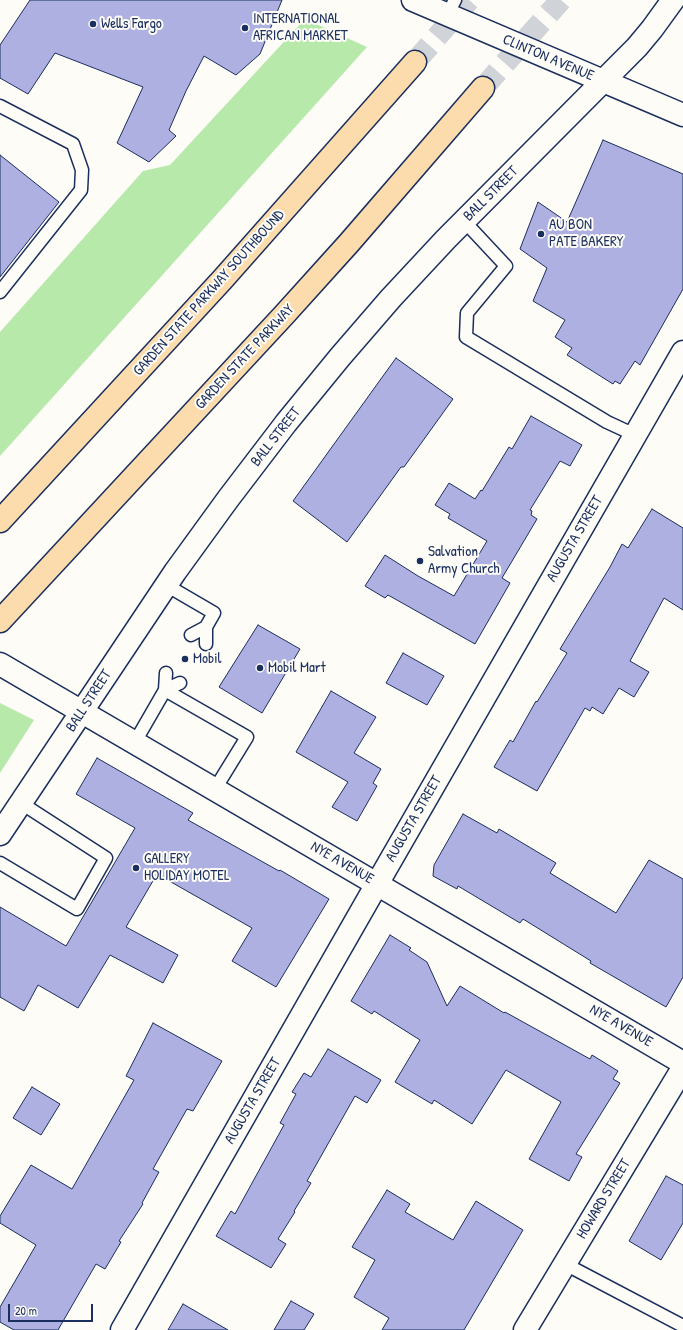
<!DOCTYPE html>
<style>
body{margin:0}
#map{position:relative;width:683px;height:1330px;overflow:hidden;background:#fdfcf7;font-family:"Patrick Hand",sans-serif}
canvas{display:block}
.scale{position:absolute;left:8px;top:1304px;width:85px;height:18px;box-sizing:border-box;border:2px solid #1b2f5e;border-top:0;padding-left:5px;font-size:12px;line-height:14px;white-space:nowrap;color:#1b2f5e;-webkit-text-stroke:3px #fdfcf7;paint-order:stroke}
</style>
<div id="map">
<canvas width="683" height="1330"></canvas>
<div class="scale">20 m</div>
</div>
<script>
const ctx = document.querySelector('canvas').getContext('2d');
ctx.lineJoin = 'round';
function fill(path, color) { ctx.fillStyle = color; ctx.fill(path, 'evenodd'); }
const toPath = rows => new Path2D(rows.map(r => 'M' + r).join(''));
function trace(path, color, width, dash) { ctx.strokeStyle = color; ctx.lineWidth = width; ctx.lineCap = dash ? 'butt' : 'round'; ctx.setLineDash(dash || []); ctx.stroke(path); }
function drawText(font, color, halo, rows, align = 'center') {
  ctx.font = font + ' "Patrick Hand",sans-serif'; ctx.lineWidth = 4; ctx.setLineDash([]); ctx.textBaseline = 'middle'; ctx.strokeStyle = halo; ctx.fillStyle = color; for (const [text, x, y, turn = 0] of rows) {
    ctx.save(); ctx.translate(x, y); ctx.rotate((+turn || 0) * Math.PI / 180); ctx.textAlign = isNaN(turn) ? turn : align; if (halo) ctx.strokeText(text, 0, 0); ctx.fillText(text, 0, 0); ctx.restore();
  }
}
fill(toPath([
 [305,19,367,47,0,456,0,332,143,171,170,165],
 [0,703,34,720,0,773]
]), '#b7e9aa');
const building = toPath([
 [30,0,282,0,260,54,236,75,204,56,186,91,169,130,176,136,149,162,117,143,143,87,55,53,28,94,0,78,0,45,30,0],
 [603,140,683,174,683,289,640,365,635,361,620,384,615,381,613,384,567,355,572,348,555,337,565,320,533,301,547,268,520,249,538,202,567,222,603,140],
 [0,155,59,202,0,277,0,155],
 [396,358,453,399,404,467,401,467,347,542,293,501,396,358],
 [531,416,582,445,570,466,560,461,530,510,532,511,531,515,537,519,502,578,510,583,475,644,388,595,385,598,365,586,385,555,418,576,454,596,487,541,448,518,450,514,435,505,449,483,475,499,481,490,482,491,509,447,512,449,531,416],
 [652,509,683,528,683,610,664,598,630,661,649,672,634,697,619,688,603,714,592,707,590,711,585,708,537,791,494,767,510,740,513,742,536,701,537,702,567,653,560,649,610,567,622,544,628,548,652,509],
 [258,625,300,649,262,713,219,687,258,625],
 [403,653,444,676,427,705,386,683,403,653],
 [331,691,376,717,354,753,381,769,373,783,377,786,357,821,332,807,348,782,296,752,331,691],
 [97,758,193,813,188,820,279,871,280,870,329,899,276,987,232,961,252,928,157,874,126,927,178,955,163,983,110,955,78,1008,38,985,24,1011,0,997,0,907,66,946,135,828,76,794,97,758],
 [463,814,497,833,499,829,556,863,550,873,616,913,649,860,683,879,683,977,666,1007,590,963,591,961,523,919,520,923,458,886,457,889,433,876,434,865,463,814],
 [390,935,411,948,409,950,427,962,447,1006,460,986,504,1013,505,1012,590,1059,592,1055,618,1071,613,1079,620,1083,576,1154,582,1157,569,1181,529,1159,561,1102,506,1070,472,1124,434,1100,432,1104,395,1082,420,1040,374,1011,372,1014,351,1001,390,935],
 [153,1023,222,1061,193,1111,187,1109,153,1169,159,1172,142,1203,143,1204,119,1241,121,1242,105,1269,96,1264,58,1330,14,1330,0,1322,0,1307,36,1245,0,1223,0,1216,31,1165,72,1189,134,1080,126,1076,153,1023],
 [328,1049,381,1080,367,1103,355,1096,307,1181,311,1183,294,1211,295,1212,278,1239,286,1244,271,1268,216,1236,231,1211,235,1214,284,1125,280,1123,296,1094,292,1092,304,1073,311,1077,328,1049],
 [32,1087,60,1104,41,1135,13,1118,32,1087],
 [666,1176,683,1185,683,1223,661,1260,629,1241,666,1176],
 [387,1190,410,1204,405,1212,453,1240,476,1201,523,1230,464,1330,382,1330,389,1318,354,1297,375,1260,352,1247,387,1190],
 [291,1301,314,1314,304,1330,274,1330,291,1301],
 [183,1304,228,1330,168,1330,183,1304]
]);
fill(building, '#adb0e1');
trace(building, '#1b2f5e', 1);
trace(toPath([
 [415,62,469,0],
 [483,88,561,0]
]), '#d0d3d8', 22, [22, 11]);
const lane = toPath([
 [447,15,455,0],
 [0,106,73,144,82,170,81,190,0,292],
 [464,221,506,266,467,313,466,337,607,422,635,435],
 [166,585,214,613,206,627,206,644],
 [191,635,206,627],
 [165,690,247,737,215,789],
 [165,690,180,683],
 [135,742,165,690,166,673],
 [0,863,77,909,106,858,21,803],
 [565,1264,683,1326]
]);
const street = toPath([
 [122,1330,377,884,683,352],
 [525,1330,683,1068]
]);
const secondary = toPath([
 [413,0,683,115],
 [0,664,683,1063],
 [0,834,175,572,228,499,286,423,340,357,391,298,446,239,637,47,652,29,673,0]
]);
const highway = toPath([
 [0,521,222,280,415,62],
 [0,621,284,315,349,243,483,88]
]);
trace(lane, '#1b2f5e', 15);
trace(street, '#1b2f5e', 25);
trace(secondary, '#1b2f5e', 25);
trace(highway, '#1b2f5e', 25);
trace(lane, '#fdfcf7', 12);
trace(street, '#fdfcf7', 22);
trace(secondary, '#fdfcf7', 22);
trace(highway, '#fcdcac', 22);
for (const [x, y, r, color] of [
 [93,24,4,"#1b2f5e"],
 [245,28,4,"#1b2f5e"],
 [541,234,4,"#1b2f5e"],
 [420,561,4,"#1b2f5e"],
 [185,659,4,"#1b2f5e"],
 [260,668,4,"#1b2f5e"],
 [136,868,4,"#1b2f5e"]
]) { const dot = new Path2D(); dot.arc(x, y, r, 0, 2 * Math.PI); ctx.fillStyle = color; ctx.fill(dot); trace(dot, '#fdfcf7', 1.5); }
drawText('15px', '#1b2f5e', '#fdfcf7', [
 ["INTERNATIONAL",253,19],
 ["AFRICAN MARKET",253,36],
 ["Wells Fargo",101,24],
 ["AU BON",549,225],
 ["PATE BAKERY",549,242],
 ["Salvation",428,552],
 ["Army Church",428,569],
 ["Mobil",193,659],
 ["Mobil Mart",268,668],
 ["GALLERY",144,859],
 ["HOLIDAY MOTEL",144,876]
], 'left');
drawText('15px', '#1b2f5e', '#fdfcf7', [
 ["CLINTON AVENUE",548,58,23],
 ["BALL STREET",491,194,-45],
 ["GARDEN STATE PARKWAY SOUTHBOUND",209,293,-48],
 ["GARDEN STATE PARKWAY",245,357,-47],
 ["BALL STREET",276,437,-52],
 ["AUGUSTA STREET",575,539,-60],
 ["BALL STREET",89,701,-57],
 ["AUGUSTA STREET",414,819,-60],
 ["NYE AVENUE",342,863,30],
 ["NYE AVENUE",621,1026,30],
 ["AUGUSTA STREET",253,1101,-60],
 ["HOWARD STREET",604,1199,-59]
]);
</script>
